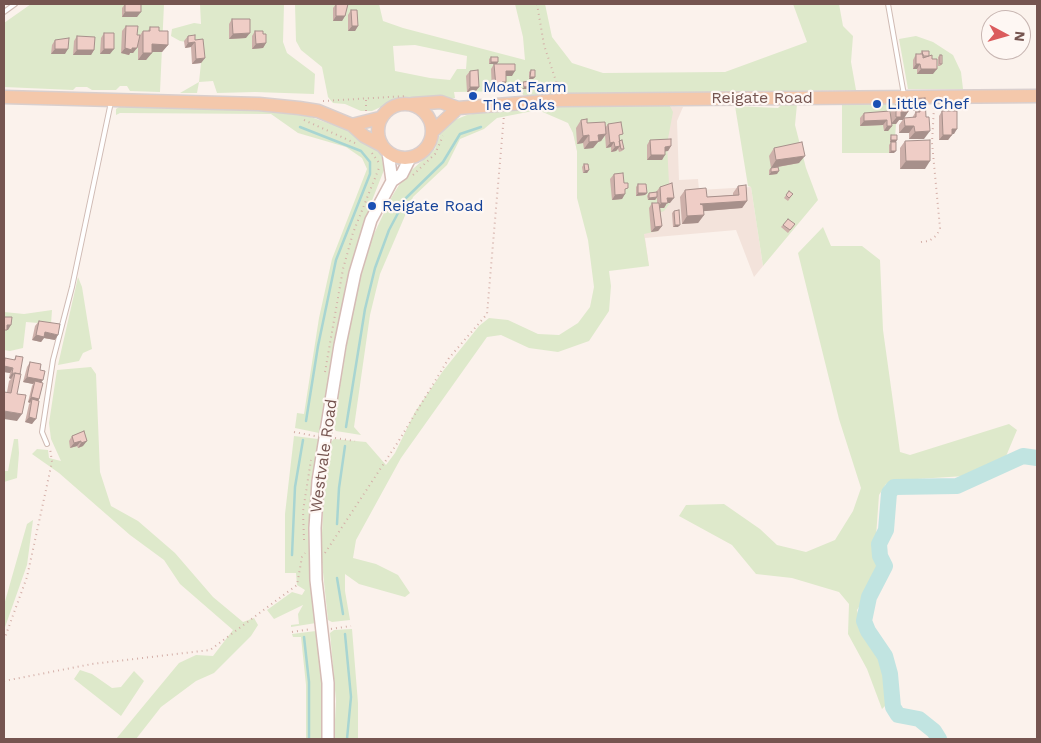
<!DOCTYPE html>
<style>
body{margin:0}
#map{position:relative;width:1041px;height:743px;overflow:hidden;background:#fbf2ec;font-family:"Work Sans",sans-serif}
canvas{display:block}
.frame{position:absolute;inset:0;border:5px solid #765550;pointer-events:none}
.north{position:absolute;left:981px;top:10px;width:50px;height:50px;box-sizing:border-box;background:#fef7f3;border:1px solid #c8b6b2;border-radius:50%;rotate:96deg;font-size:14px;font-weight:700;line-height:20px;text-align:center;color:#765550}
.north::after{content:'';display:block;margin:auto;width:18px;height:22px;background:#db5c5d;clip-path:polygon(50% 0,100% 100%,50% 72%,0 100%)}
</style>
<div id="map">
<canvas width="1041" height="743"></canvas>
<div class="frame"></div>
<div class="north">N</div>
</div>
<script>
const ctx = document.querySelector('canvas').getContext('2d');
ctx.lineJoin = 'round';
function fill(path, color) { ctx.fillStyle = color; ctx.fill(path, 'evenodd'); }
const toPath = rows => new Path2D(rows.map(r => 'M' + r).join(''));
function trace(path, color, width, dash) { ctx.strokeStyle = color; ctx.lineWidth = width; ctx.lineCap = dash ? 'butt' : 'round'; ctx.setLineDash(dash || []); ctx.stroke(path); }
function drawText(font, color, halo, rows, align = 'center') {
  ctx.font = font + ' "Work Sans",sans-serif'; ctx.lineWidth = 4.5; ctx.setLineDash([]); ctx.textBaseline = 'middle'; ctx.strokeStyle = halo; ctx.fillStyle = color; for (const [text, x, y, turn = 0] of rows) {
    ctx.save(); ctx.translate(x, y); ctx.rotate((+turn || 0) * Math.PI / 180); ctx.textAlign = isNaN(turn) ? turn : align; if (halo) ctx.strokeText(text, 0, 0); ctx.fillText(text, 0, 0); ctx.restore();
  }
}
fill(toPath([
 [613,106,683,107,677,121,679,180,698,179,699,190,751,187,763,266,754,277,736,230,645,238,649,266,578,174,577,151,573,132]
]), '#f3e3db');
fill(toPath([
 [31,4,164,4,160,92,130,91,127,86,120,86,116,90,92,90,87,87,76,87,73,90,4,87,4,23],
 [200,4,284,4,283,42,287,53,315,74,314,94,255,92,217,93,213,81,199,82,197,93,180,93,199,82,201,63,200,44,180,41,171,36,172,29,194,23,201,24],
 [295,4,379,4,383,21,403,28,525,60,523,37,515,4,545,4,552,37,572,63,603,73,725,72,807,42,793,4,839,4,843,26,853,36,851,62,856,90,523,95,522,91,454,92,455,98,396,100,372,111,361,111,345,104,333,103,328,97,322,67,301,50,296,41],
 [415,45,467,56,466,69,457,69,450,80,430,78,395,71,393,46],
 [916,36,933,42,953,55,961,72,963,89,908,89,899,39],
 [797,104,795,125,806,168,818,200,763,266,751,187,748,186,735,106,778,108,781,105],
 [842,104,899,104,899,111,891,124,896,124,894,153,842,153],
 [547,105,670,106,673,112,667,144,670,203,664,211,656,214,658,231,644,234,649,266,609,271,611,286,609,311,589,341,558,352,529,348,501,335,487,337,401,458,356,540,353,558,376,564,398,575,410,593,405,597,359,584,345,574,345,591,350,620,332,622,328,620,321,553,324,492,330,443,334,439,366,442,386,465,395,453,415,412,443,371,479,326,489,318,508,320,538,334,559,335,578,323,590,307,594,287,588,240,577,198,577,151,573,133,568,123,538,110,497,118,484,129,460,139,447,165,413,197,380,274,370,315,354,427,361,435,336,431,333,427,354,301,364,264,373,236,391,198,404,177,435,149,442,128,452,121,467,115,501,109],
 [119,107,252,108,302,114,351,131,381,152,384,170,371,203,346,282,322,429,319,433,295,428,297,413,304,414,319,318,332,259,367,169,362,158,346,147,298,133,271,114,120,113,116,115,116,109],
 [823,227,831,246,862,246,880,260,883,330,900,452,910,455,1009,424,1017,430,1004,461,965,476,901,480,886,484,879,495,875,550,878,563,872,586,857,610,862,629,884,661,888,703,882,709,867,669,848,634,849,604,839,592,792,578,756,574,732,545,679,516,686,505,724,504,760,529,777,545,806,552,835,540,853,511,861,488,839,419,798,253],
 [78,277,82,287,92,349,83,353,79,361,58,365],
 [52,310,51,324,26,322,23,348,10,351,4,350,4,312,24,314],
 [91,367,96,374,100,472,111,506,138,521,175,553,213,597,243,622,254,618,258,625,251,636,214,673,196,681,161,707,136,739,116,739,179,663,196,655,213,656,233,630,180,584,164,560,130,535,59,473,32,454,37,449,48,450,49,458,61,461,51,439,49,423,57,370],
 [294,436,318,439,320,442,310,547,316,623,291,627,291,625,299,624,298,614,303,605,274,619,267,610,292,592,302,595,305,590,297,585,296,573,285,573,285,514],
 [14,439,18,439,19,453,17,478,4,482,4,471,8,471],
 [33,520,27,565,4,630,4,605,27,524],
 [352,629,358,703,358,739,334,739,336,701,330,633,334,630],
 [316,631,323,659,324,739,306,739,306,685,301,637,293,637,292,634],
 [80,670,92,674,112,688,121,687,134,671,144,681,121,716,74,679]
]), '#dee9cb');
trace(toPath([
 [300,127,361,151,370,162,370,174,336,260,318,346,306,421],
 [346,427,365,309,375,268,389,230,406,198,443,162,460,134,481,127],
 [337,524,339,488,345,446],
 [292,555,295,487,303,440],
 [337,578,343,614],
 [345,634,351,697,347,739],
 [304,637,309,682,309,739]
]), '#a8d5d2', 2.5);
trace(toPath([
 [939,739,934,731,919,719,898,715,893,707,890,674,885,656,868,631,864,621,869,597,885,566,880,556,879,544,886,530,889,493,894,487,957,486,1023,456,1037,458]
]), '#c1e4e1', 16);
const lane = toPath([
 [888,4,904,95],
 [4,12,15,4],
 [47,444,42,432,53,360,72,287,111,102]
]);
const secondary = toPath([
 [388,152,392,181],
 [328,739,328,683,316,580,315,528,318,481,340,345,355,273,371,220,392,181,402,174,410,158]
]);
const primary = toPath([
 [4,97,259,104,299,108,318,111,352,125,364,136,381,145],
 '378 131a27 27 0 1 1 54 0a27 27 0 1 1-54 0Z',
 [412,104,441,102,458,108,560,100,1037,96],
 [352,125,380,118],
 [432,132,458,108]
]);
trace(lane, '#d0bbb4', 6);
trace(secondary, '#d5bbb5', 14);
trace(primary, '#d9cfce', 15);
trace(toPath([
 [537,4,544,45,559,90],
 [323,101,406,96],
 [366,111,366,99],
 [304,120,355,143],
 [372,153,379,163],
 [413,175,435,154,443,136],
 [921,242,929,241,937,235,940,228,932,143,934,107],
 [325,372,343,269,353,233,379,168],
 [294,432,315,436],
 [335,438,355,441],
 [304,540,303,511,311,460],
 [325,553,398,442,449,358,487,314,504,115],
 [331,629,351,626],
 [292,632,311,629],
 [4,640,27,577,52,462,50,448],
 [4,681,92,664,210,650,297,585,302,557,305,553]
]), '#d4afa8', 2, [1, 4]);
trace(lane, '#fff', 4);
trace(secondary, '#fff', 11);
trace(primary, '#f4c8ab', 12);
fill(toPath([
 [125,4,141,4,137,17,122,17,122,8],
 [336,4,352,4,348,4,345,16,342,21,333,21,333,8],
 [351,10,358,26,355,31,348,31,348,15],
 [232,19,246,38,229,39,229,24],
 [126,26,137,35,140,35,143,31,148,31,150,27,159,31,168,45,162,52,152,52,146,60,138,60,138,45,133,53,130,53,129,55,121,53,122,31],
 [255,31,263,34,266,43,263,48,252,49,252,36],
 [104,33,110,54,100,54,101,38],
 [77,36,94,50,91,55,73,55,74,41],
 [188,36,195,40,205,58,201,63,192,64,191,47,185,48,184,41],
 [55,40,65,54,51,54,52,45],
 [922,51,929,56,928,57,933,74,917,74,917,69,913,69,913,60,916,54,920,54],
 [940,55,942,64,940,66,938,66,938,57],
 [491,57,497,64,512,76,506,76,506,82,499,92,492,92,491,69,494,64,489,64,489,59],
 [531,70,535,77,533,79,529,79,529,72],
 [470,71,479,87,475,92,467,92,466,76],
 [925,98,924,139,909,139,909,133,899,133,899,125,904,118,912,118,915,113,915,111,908,111,903,120,899,120,896,124,892,124,892,126,888,131,884,131,883,125,860,126,860,118,864,113,891,118,891,111,896,104,901,104,904,99],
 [942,111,954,134,952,134,948,140,939,140,939,116],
 [581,120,587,123,605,128,608,124,619,140,624,149,622,151,619,152,618,149,616,151,611,152,611,147,606,148,605,135,601,141,598,142,593,148,584,149,583,143,577,144,576,128],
 [891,135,896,142,894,153,889,153,889,145,891,142,890,142,890,138],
 [650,140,671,146,668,151,665,151,662,160,647,160,647,145],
 [905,141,925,169,900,169,900,148],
 [774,148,799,163,778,167,777,174,769,175,769,170,771,168,769,156],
 [584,164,589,170,587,173,583,173,582,167],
 [614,174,625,193,622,199,612,200,610,179],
 [638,184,647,193,645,195,636,196,636,187],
 [738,186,747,201,742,208,703,211,704,215,698,223,682,224,680,197,685,190,707,197,733,195,733,193],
 [660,187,670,203,667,203,664,208,660,208,662,226,658,231,651,232,649,208,652,203,657,203,657,198,655,200,648,200,647,196,649,193,656,192],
 [789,191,793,194,788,201,784,198],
 [674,211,678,227,673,227,672,213],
 [788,219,795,224,788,233,781,227],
 [39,321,55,340,44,338,41,342,32,340,35,326],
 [16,356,17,394,17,421,7,392,9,381,11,379,9,378,10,373,4,372,4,360,5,358,14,360],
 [30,362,40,370,42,382,39,399,32,424,25,422,29,404,30,403,28,402,32,386,33,384,23,382,27,367],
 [84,431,83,446,78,448,77,446,70,448,69,441,72,436]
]), '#ceb0aa');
fill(toPath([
 [125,12,141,12,137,17,122,17],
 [336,16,345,16,342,21,333,21],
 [352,26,358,26,355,31,348,31],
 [250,33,246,38,229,39,233,34],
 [195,42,191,47,185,48,188,43],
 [266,43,263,48,252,49,256,44],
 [152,44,168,45,162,52,146,52],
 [125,48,137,48,133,53,130,53,129,55,121,53],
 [55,49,68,49,65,54,51,54],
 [104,49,114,49,110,54,100,54],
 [77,50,94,50,91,55,73,55],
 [143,53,152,53,146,60,138,60],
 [205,58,201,63,192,64,196,59],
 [491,62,498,62,497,64,489,64],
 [916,64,920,64,917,69,913,69],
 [921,69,937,69,933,74,917,74],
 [506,71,515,71,512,76,503,76],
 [530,77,535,77,533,79,529,79],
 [502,82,506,82,499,92,492,92,496,87],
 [531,86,529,89,522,89,524,87],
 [470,87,479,87,475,92,467,92],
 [920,103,915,111,903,111,908,104],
 [901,112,908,112,903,120,899,120,896,124,891,124],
 [887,120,883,125,860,126,864,121],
 [887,126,892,126,888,131,884,131],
 [905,126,914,126,909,133,899,133],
 [952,129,957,129,954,134,948,134],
 [930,131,924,139,909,139,915,132],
 [606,134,601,141,598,142,593,148,584,149,589,142,598,135],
 [589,135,583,143,577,144,583,136],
 [943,135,952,135,948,140,939,140],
 [891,140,897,140,896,142,890,142],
 [614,142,611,147,606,148,610,143],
 [620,146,616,151,611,152,615,147],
 [671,146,668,151,662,152,665,147],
 [891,151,896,151,894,153,889,153],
 [651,155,665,155,662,160,647,160],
 [805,156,799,163,771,168,776,160],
 [906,161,930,161,925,169,900,169],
 [589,170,587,173,583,173,585,171],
 [779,171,777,174,769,175,771,172],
 [638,193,647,193,645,195,636,196],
 [625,194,622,199,612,200,615,195],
 [657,197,655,200,648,200,649,198],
 [667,198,674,198,670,203,667,203,664,208,658,208,661,203],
 [747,201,742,208,694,212,700,204],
 [704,215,698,223,682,224,687,216],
 [675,225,680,225,678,227,673,227],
 [662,226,658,231,651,232,655,227],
 [7,325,11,325,8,330,4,330],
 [45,332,58,335,55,340,44,338,41,342,32,340,36,335],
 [4,366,13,368,10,373,4,372],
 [12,373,14,374,11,379,9,378],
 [27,377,43,380,39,385,35,381,33,384,23,382],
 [31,397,39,399,36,404,32,399,30,403,28,402],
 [4,411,22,414,17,421,4,419],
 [29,417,36,419,32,424,25,422],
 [81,441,77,446,70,448,74,443],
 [87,441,83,446,78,448,81,443]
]), '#a7908b');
const building = toPath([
 [125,4,141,4,141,12,125,12,125,4],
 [336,4,348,4,345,16,336,16,336,4],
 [351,10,357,10,358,26,352,26,351,10],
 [232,19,250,19,250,33,233,34,232,19],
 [126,26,138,26,137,35,140,35,137,48,132,48,132,50,125,48,126,26],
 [150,27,159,27,159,31,168,31,168,45,152,44,152,53,143,53,143,31,150,31,150,27],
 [255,31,263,31,263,34,266,34,266,43,256,44,255,31],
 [104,33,114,33,114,49,104,49,104,33],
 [195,35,195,40,203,39,205,58,196,59,195,42,188,43,188,36,195,35],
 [77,36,95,37,94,50,77,50,77,36],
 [69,38,68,49,55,49,55,40,69,38],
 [922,51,929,51,929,56,923,56,922,51],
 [916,54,923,54,923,58,932,55,932,59,937,59,937,69,921,69,920,64,916,64,916,54],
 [940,55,942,55,942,64,940,64,940,55],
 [491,57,498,57,498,62,491,62,491,57],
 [494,64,515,64,515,71,506,71,506,82,502,82,502,87,496,87,494,64],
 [478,70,479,87,470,87,470,71,478,70],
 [531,70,535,70,535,77,530,77,531,70],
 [531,81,531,86,524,87,523,82,531,81],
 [925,98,926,117,929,117,930,131,915,132,914,126,905,126,904,118,916,117,916,112,920,112,920,103,908,104,908,112,901,112,901,117,896,117,896,104,905,104,904,99,925,98],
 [890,111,892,126,887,126,887,120,864,121,864,113,890,111],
 [942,111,957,111,957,129,952,129,952,135,943,135,942,111],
 [587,119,587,123,605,122,606,134,598,135,599,141,589,142,589,135,583,136,581,120,587,119],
 [621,122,623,134,619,135,620,146,615,147,614,142,610,143,608,124,621,122],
 [891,135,897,135,897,140,891,140,891,135],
 [671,139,671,146,665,147,665,155,651,155,650,140,671,139],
 [622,140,624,149,621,149,619,141,622,140],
 [930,140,930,161,906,161,905,141,930,140],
 [802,142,805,156,776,160,774,148,802,142],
 [891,142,896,142,896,151,891,151,891,142],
 [584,164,588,164,589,170,585,171,584,164],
 [778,167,779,171,771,172,771,168,778,167],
 [623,173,624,183,628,183,628,188,625,189,625,194,615,195,614,174,623,173],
 [672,183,674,198,667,198,668,203,661,203,660,187,672,183],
 [638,184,646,184,647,193,638,193,638,184],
 [746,185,747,201,700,204,703,205,704,215,687,216,685,190,706,188,707,197,739,195,738,186,746,185],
 [789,191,793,194,789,198,786,195,789,191],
 [657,192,657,197,649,198,649,193,657,192],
 [652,203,659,203,662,226,655,227,652,203],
 [679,210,680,225,675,225,674,211,679,210],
 [788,219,795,224,790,230,783,225,788,219],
 [4,317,12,317,11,325,7,325,7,330,4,330,4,317],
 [39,321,60,324,58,335,45,332,44,337,36,335,39,321],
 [16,356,23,357,20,374,12,373,13,368,4,366,5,358,15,360,16,356],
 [30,362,41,364,40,370,45,371,43,380,27,377,30,362],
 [15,373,21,374,17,394,26,395,22,414,4,411,4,392,11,393,15,373],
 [35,381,43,383,39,399,31,397,35,381],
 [32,399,39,401,36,419,29,417,32,399],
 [84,431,87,441,81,443,81,441,74,443,72,436,84,431]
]);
fill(building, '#efcdc6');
trace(building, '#a7908b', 1);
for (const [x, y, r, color] of [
 [473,96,5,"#1a4fb4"],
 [877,104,5,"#1a4fb4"],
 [372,206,5,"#1a4fb4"]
]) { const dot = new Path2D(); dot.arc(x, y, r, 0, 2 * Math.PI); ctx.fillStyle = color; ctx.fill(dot); trace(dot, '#fef7f3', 2); }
drawText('16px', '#164399', '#fef7f3', [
 ["Moat Farm",483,87],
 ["The Oaks",483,105],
 ["Little Chef",887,104],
 ["Reigate Road",382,206]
], 'left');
drawText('16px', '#765550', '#fef7f3', [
 ["Reigate Road",762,98],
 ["Westvale Road",324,456,-82]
]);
</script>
